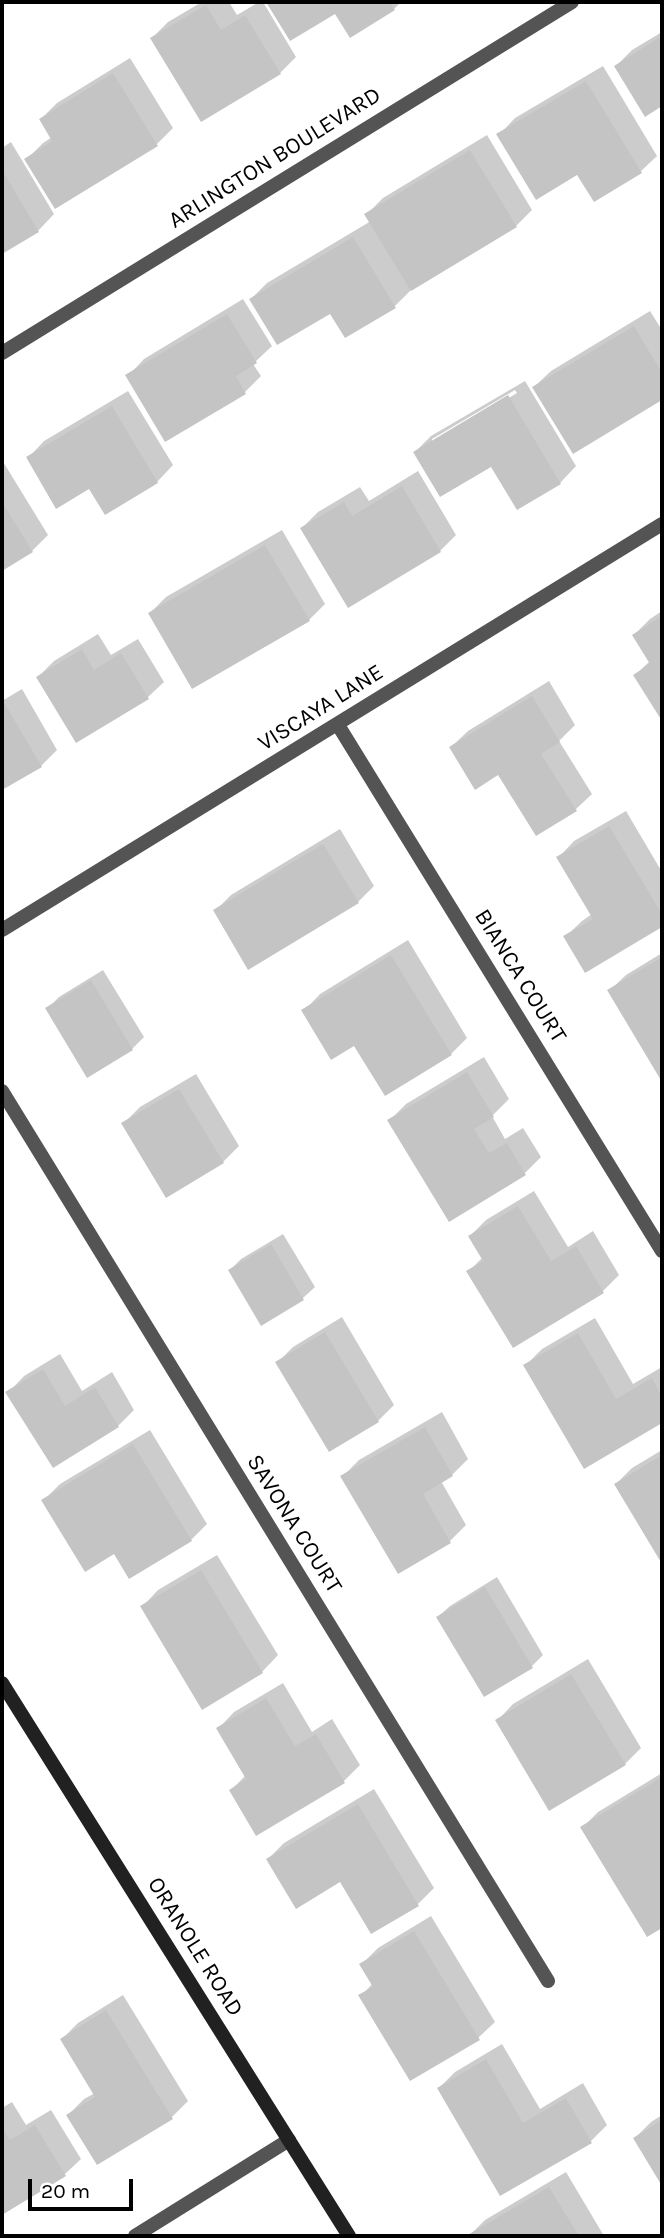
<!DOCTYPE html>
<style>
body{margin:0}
#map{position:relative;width:664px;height:2238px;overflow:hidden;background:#fff;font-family:Karla,sans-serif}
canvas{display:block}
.frame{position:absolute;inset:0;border:4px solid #000;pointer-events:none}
.scale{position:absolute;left:28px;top:2179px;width:105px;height:32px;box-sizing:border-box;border:4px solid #000;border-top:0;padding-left:9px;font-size:21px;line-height:24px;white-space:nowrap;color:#000;-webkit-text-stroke:5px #fff;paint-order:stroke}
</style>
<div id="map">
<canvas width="664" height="2238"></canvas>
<div class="frame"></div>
<div class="scale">20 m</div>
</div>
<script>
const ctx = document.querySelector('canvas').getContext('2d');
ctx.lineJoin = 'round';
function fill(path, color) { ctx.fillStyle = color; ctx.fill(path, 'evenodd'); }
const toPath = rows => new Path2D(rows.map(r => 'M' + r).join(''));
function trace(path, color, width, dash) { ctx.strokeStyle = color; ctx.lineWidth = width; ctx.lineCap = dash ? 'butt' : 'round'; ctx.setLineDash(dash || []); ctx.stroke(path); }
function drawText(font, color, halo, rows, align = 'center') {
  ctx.font = font + ' Karla,sans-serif'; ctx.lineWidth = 5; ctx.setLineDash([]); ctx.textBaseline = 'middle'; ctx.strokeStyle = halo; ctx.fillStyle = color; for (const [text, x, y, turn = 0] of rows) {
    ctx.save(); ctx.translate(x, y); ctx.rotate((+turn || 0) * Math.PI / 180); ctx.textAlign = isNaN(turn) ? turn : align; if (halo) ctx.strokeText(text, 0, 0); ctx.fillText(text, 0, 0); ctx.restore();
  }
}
fill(toPath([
 [202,2,229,2,237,15,259,2,263,2,296,57,280,73,152,38,168,22],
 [268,2,401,2,394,9,336,11,291,39],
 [662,32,662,104,645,114,616,66,632,50],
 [130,58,173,128,157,144,56,207,27,159,43,143,52,137,41,119,57,103],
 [603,66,657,156,640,172,578,172,499,135,515,118],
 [487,135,532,210,516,226,411,290,395,306,251,299,267,283,371,221,367,214,383,198],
 [11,142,54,214,38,231,2,252,2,148],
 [243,299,272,346,253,364,261,376,245,392,128,376,144,359],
 [650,311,662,330,662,398,573,452,534,387,551,371],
 [525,381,576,466,560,483,491,464,415,452,431,436],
 [515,390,517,393,432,443,432,439],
 [128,391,173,465,157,482,90,486,28,458,44,441],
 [2,460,48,535,32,551,2,569],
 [418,471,456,535,440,551,302,528,318,512,360,487,369,501],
 [282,530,325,604,309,620,150,613,166,597],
 [662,611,662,718,635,675,650,661,634,635,650,619],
 [98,634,111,655,138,639,164,682,147,698,38,677,54,661],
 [549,681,575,725,559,741,592,794,575,810,451,747,468,731],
 [22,689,57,750,41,766,2,788,2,701],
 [626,811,662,872,662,925,586,971,565,937,582,921,592,914,558,858,574,841],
 [340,829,374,886,358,902,215,911,231,895],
 [408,940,467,1038,451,1054,355,1044,304,1011,320,994],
 [662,953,662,1079,609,991,626,975],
 [103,970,144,1037,132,1049,88,1075,48,1008,59,997],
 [484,1057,509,1099,492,1116,505,1139,523,1128,541,1157,525,1173,389,1121,406,1104],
 [196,1074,239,1146,223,1162,124,1123,140,1107],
 [534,1191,568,1247,593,1231,619,1275,603,1291,468,1272,483,1257,470,1236,486,1220],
 [283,1234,315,1287,303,1298,262,1323,230,1270,241,1259],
 [342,1317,394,1405,378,1421,329,1450,277,1363,293,1347],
 [595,1318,633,1384,662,1367,662,1421,584,1466,526,1365,542,1349],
 [60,1354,82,1391,112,1372,134,1410,118,1426,8,1393,24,1376],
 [442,1412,468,1459,452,1475,441,1481,466,1525,450,1541,398,1571,343,1476,359,1460],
 [150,1430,207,1524,191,1540,115,1552,44,1500,60,1484],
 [662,1450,662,1561,616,1484,632,1468],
 [217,1555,278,1655,262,1672,142,1607,158,1590],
 [497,1577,543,1655,532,1666,438,1617,450,1606],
 [588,1659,641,1748,625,1764,497,1721,513,1704],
 [283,1683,312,1732,332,1719,360,1765,344,1781,231,1790,246,1775,218,1729,234,1712],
 [662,1773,662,1925,647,1935,582,1828,598,1812],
 [374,1789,434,1888,418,1904,268,1859,284,1843],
 [431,1916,495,2022,478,2038,361,1996,373,1983,362,1964,378,1948],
 [123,1995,188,2101,172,2117,98,2163,68,2115,84,2099,95,2093,62,2039,78,2023],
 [502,2044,540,2109,583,2083,607,2125,591,2141,501,2194,439,2088,455,2072],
 [12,2102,26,2125,51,2110,81,2159,64,2175,2,2212,2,2108],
 [662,2115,662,2183,635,2138,651,2122],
 [566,2172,604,2236,469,2236,485,2220]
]), '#0003');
fill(toPath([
 [266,2,389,2,395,10,350,38,335,14,290,41],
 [206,5,221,30,245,15,281,74,201,122,150,38],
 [662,36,662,106,645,117,614,66],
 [113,73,158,146,55,209,24,159,52,141,39,119],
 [586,81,642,173,594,202,577,175,536,200,496,134],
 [470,150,517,227,411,291,364,214],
 [2,170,39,232,2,254],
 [353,237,396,308,345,338,330,314,277,345,249,299],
 [227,314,257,363,236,376,246,394,165,442,125,375],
 [634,326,662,373,662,400,573,454,532,387],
 [508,395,561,484,517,510,491,467,440,497,413,452],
 [112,406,158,483,105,515,89,489,56,509,26,457],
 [402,486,441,552,348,608,300,528,344,502,352,516],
 [2,502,33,552,2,571],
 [265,545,310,621,192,689,148,613],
 [662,616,662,721,633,675,650,664,632,635],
 [82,649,94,670,121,653,149,699,76,743,36,677],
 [532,696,560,742,541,754,577,811,536,836,498,775,475,790,449,747],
 [5,704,42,767,2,790,2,706],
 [609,826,662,914,662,927,585,973,563,936,593,919,556,857],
 [323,844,359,903,248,970,213,910],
 [391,955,452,1055,385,1096,354,1046,331,1060,301,1010],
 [662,957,662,1082,607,990],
 [91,980,133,1050,87,1078,45,1008],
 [467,1072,494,1117,474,1129,489,1153,507,1143,526,1175,449,1222,387,1120],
 [179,1089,224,1163,166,1198,121,1123],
 [518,1206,551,1261,576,1246,604,1293,513,1348,466,1271,483,1261,468,1236],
 [271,1244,304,1300,261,1326,228,1270],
 [325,1332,379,1422,329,1452,275,1362],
 [578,1333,616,1399,652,1378,662,1397,662,1423,584,1469,523,1365],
 [43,1369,65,1406,95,1387,119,1427,53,1468,5,1392],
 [425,1427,453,1476,423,1494,451,1543,398,1574,340,1476],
 [133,1444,192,1541,129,1579,114,1554,85,1572,41,1500],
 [662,1455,662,1564,614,1484],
 [201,1570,263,1673,202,1710,140,1606],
 [485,1587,533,1668,484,1697,436,1617],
 [571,1674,626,1765,549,1811,495,1720],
 [266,1698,295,1746,316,1734,345,1783,256,1836,229,1790,246,1779,216,1728],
 [662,1777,662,1928,647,1937,580,1827],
 [358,1804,419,1906,371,1934,340,1882,296,1909,266,1859],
 [414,1931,480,2040,410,2081,358,1995,373,1987,359,1964],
 [106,2010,173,2119,97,2165,66,2115,95,2097,60,2039],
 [486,2059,523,2123,566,2098,592,2143,500,2196,437,2088],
 [662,2120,662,2186,633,2138],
 [35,2125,66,2176,2,2215,2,2127,10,2140],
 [549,2187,579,2236,466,2236]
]), '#c4c4c4');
trace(toPath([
 [2,353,572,2],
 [338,725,662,1251],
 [2,930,662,524],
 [2,1091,548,1981],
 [135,2236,289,2140]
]), '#545454', 14);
trace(toPath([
 [2,1683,349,2236]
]), '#212121', 14);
drawText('23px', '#000', '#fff', [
 ["ARLINGTON BOULEVARD",275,158,-32],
 ["VISCAYA LANE",321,708,-32],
 ["BIANCA COURT",520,976,58],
 ["SAVONA COURT",294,1524,58],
 ["ORANOLE ROAD",195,1947,58]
]);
</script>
